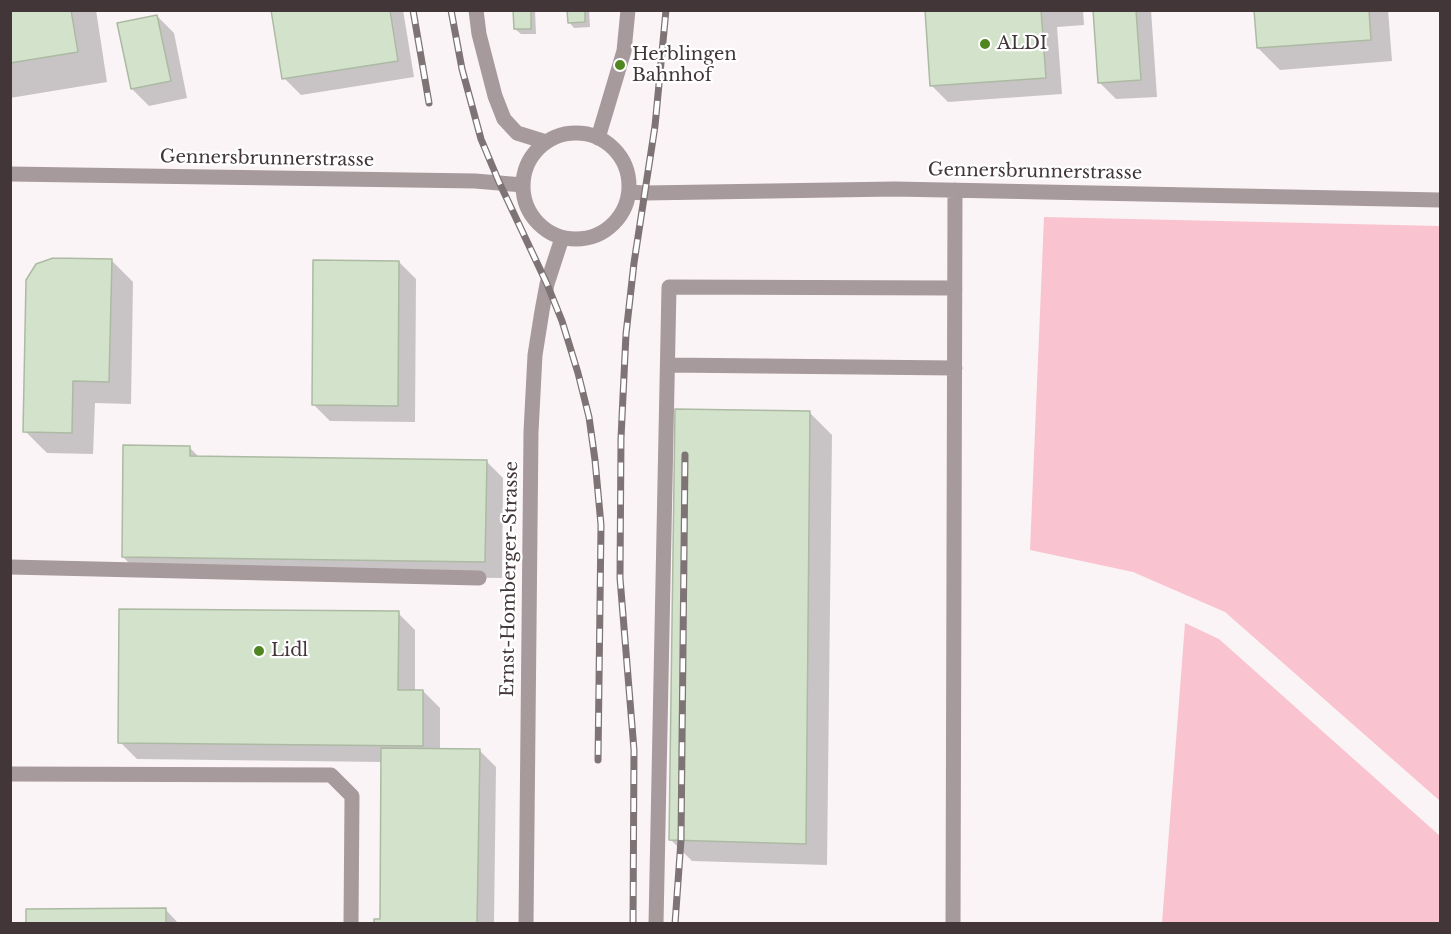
<!DOCTYPE html>
<style>
body{margin:0}
#map{position:relative;width:1451px;height:934px;overflow:hidden;background:#fbf4f6;font-family:"Libre Baskerville",serif}
canvas{display:block}
.frame{position:absolute;inset:0;border:12px solid #423639;pointer-events:none}
</style>
<div id="map">
<canvas width="1451" height="934"></canvas>
<div class="frame"></div>
</div>
<script>
const ctx = document.querySelector('canvas').getContext('2d');
ctx.lineJoin = 'round';
function fill(path, color) { ctx.fillStyle = color; ctx.fill(path, 'evenodd'); }
const toPath = rows => new Path2D(rows.map(r => 'M' + r).join(''));
function trace(path, color, width, dash) { ctx.strokeStyle = color; ctx.lineWidth = width; ctx.lineCap = dash ? 'butt' : 'round'; ctx.setLineDash(dash || []); ctx.stroke(path); }
function drawText(font, color, halo, rows, align = 'center') {
  ctx.font = font + ' "Libre Baskerville",serif'; ctx.lineWidth = 4.5; ctx.setLineDash([]); ctx.textBaseline = 'middle'; ctx.strokeStyle = halo; ctx.fillStyle = color; for (const [text, x, y, turn = 0] of rows) {
    ctx.save(); ctx.translate(x, y); ctx.rotate((+turn || 0) * Math.PI / 180); ctx.textAlign = isNaN(turn) ? turn : align; if (halo) ctx.strokeText(text, 0, 0); ctx.fillText(text, 0, 0); ctx.restore();
  }
}
fill(toPath([
 [1044,217,1440,226,1440,801,1225,612,1133,572,1030,550],
 [1185,623,1219,639,1440,836,1440,923,1162,923]
]), '#f9c4d0');
fill(toPath([
 [10,10,96,10,107,82,10,98],
 [273,10,403,10,414,77,301,95,284,78],
 [515,10,535,10,536,34,521,34,515,29],
 [569,10,589,10,590,27,574,28,569,22],
 [926,10,1083,10,1084,25,1057,27,1062,94,948,102,931,85],
 [1095,10,1151,10,1157,97,1116,99,1099,82],
 [1255,10,1388,10,1392,61,1280,70,1258,48],
 [157,16,174,33,187,98,149,106,132,89],
 [111,260,133,282,131,404,95,403,93,454,47,453,25,431],
 [399,262,416,279,415,422,330,421,313,404],
 [810,413,832,435,827,865,692,861,670,839],
 [189,447,200,458,486,461,503,478,502,578,140,574,123,557],
 [398,613,415,630,415,691,423,691,440,708,440,750,479,750,496,767,494,924,375,924,381,921,383,762,137,759,120,742],
 [166,910,179,924,27,924]
]), '#0003');
const building = toPath([
 [10,10,71,10,78,52,10,63,10,10],
 [271,10,390,10,398,61,282,79,271,10],
 [513,10,531,10,531,29,514,29,513,10],
 [567,10,585,10,585,22,568,23,567,10],
 [925,10,1041,10,1046,78,930,86,925,10],
 [1093,10,1136,10,1141,80,1098,83,1093,10],
 [1254,10,1369,10,1371,40,1257,48,1254,10],
 [157,15,171,81,131,89,117,23,157,15],
 [53,258,112,259,109,382,73,381,72,433,23,432,26,280,36,264,53,258],
 [313,260,399,261,398,406,312,405,313,260],
 [675,409,810,411,806,844,669,840,675,409],
 [123,445,190,446,190,456,487,460,485,562,122,557,123,445],
 [119,609,399,611,398,690,423,690,423,746,118,743,119,609],
 [381,748,480,749,477,924,374,924,374,919,380,919,381,748],
 [166,908,166,924,26,924,26,909,166,908]
]);
fill(building, '#d3e2cb');
trace(building, '#acbaa3', 1.5);
trace(toPath([
 [476,10,479,34,495,96,504,119,517,133,546,142],
 '523 186a53 53 0 1 1 106 0a53 53 0 1 1-106 0Z',
 [598,138,624,51,628,10],
 [10,174,475,181,523,185],
 [629,192,645,193,895,189,1440,200],
 [668,365,955,368],
 [10,567,479,578],
 [10,774,331,775,352,796,351,924],
 [526,924,531,432,535,355,542,311,547,284,562,238],
 [656,924,669,287,955,288],
 [953,924,955,190]
]), '#a79a9c', 15);
const rail = toPath([
 [413,10,429,103],
 [451,10,462,69,481,139,499,182,547,284,562,321,578,373,589,417,595,460,601,525,598,760],
 [633,924,634,750,620,578,621,438,626,334,634,263,655,126,666,10],
 [675,924,681,840,685,455]
]);
trace(rail, '#7e7476', 7);
trace(rail, '#fff', 4.5, [14]);
for (const [x, y, r, color] of [
 [985,44,6,"#50861f"],
 [620,65,6,"#50861f"],
 [259,651,6,"#50861f"]
]) { const dot = new Path2D(); dot.arc(x, y, r, 0, 2 * Math.PI); ctx.fillStyle = color; ctx.fill(dot); trace(dot, '#fff', 2); }
drawText('18px', '#423639', '#fff', [
 ["ALDI",997,44],
 ["Herblingen",632,55],
 ["Bahnhof",632,76],
 ["Lidl",271,651]
], 'left');
drawText('18px', '#423639', '#fff', [
 ["Gennersbrunnerstrasse",267,159,1],
 ["Gennersbrunnerstrasse",1035,172,1],
 ["Ernst-Homberger-Strasse",510,579,-89]
]);
</script>
